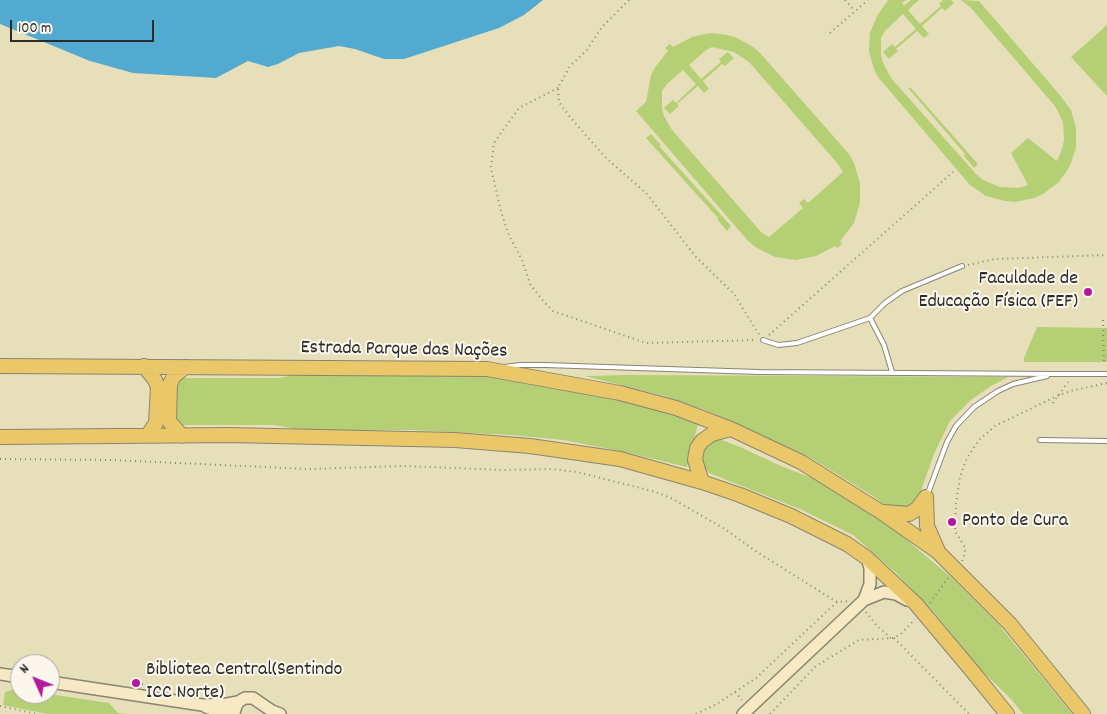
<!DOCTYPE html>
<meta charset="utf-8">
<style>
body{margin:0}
#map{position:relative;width:1107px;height:714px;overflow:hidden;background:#e7dfba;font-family:Dekko,sans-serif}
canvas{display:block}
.north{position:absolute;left:10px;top:654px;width:50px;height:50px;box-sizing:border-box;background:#fbf7ec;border:1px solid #a8a59f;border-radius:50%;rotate:314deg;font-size:14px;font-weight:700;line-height:20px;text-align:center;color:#2b2b2b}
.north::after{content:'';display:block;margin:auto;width:18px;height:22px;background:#b5179e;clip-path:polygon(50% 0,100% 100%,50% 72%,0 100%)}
.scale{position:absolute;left:10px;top:20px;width:144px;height:22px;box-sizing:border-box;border:2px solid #2b2b2b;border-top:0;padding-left:6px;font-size:15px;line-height:18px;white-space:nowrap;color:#2b2b2b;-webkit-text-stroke:4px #fbf7ec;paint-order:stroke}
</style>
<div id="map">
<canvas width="1107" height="714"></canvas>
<div class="north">N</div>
<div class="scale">100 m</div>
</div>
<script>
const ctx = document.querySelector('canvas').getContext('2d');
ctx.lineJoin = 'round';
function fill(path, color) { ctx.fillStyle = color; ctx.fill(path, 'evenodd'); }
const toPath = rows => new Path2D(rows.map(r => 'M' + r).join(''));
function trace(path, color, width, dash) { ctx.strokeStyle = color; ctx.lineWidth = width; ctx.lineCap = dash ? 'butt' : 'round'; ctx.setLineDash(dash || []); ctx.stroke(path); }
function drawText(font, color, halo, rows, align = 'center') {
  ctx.font = font + ' Dekko,sans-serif'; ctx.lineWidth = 4; ctx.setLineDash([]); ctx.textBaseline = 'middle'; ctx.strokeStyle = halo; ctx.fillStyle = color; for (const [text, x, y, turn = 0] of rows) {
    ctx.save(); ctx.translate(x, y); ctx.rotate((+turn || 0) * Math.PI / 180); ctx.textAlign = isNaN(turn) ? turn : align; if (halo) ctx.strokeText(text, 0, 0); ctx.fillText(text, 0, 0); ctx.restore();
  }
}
fill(toPath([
 [888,0,906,0,902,3,904,6,911,0,919,0,908,10,920,24,941,6,939,4,943,0,951,0,954,3,945,11,942,8,922,26,929,34,924,38,917,31,896,49,898,51,889,59,883,52,892,44,895,47,916,29,903,14,885,31,881,38,881,55,883,63,891,78,976,174,983,180,1000,187,1018,188,1026,186,1028,185,1011,153,1028,138,1057,161,1062,149,1064,140,1063,122,1055,106,971,8,961,0,979,1,1059,94,1071,110,1076,128,1076,148,1070,166,1059,182,1043,194,1034,198,1015,202,1005,201,986,196,970,185,878,77,874,69,869,51,870,33,877,16],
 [1107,25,1107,96,1071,57],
 [710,33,728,35,737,38,753,47,760,53,849,154,854,163,860,183,860,203,854,223,840,241,842,244,837,248,835,246,816,256,796,260,775,257,757,248,749,242,636,111,646,102,651,75,656,66,668,51,665,48,670,44,673,47,692,37],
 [712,47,734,52,749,62,838,164,843,172,808,203,804,199,799,203,803,208,769,237,761,232,672,130,664,116,662,108,662,91,667,84,683,70,696,84,676,103,673,100,664,108,670,114,679,106,677,104,698,86,704,93,709,89,703,81,722,64,725,66,734,58,728,52,719,59,721,62,701,79,689,65,706,50],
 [910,87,978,164,974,168,964,156,965,154,909,89],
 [651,134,661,145,659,146,731,226,727,231,717,219,718,218,646,138],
 [1037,327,1107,328,1107,362,1024,362,1024,358],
 [298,374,473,375,497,377,584,391,656,409,698,424,687,467,620,451,563,440,511,435,412,430,300,430,275,425,182,425,176,423,173,381,178,378,279,378],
 [585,376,628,375,1008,377,991,386,971,400,950,421,934,454,918,499,908,508,889,508,871,495,811,458,708,411,664,396],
 [719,439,738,446,781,466,817,480,849,499,901,535,952,578,999,625,1072,714,1023,714,1011,699,982,671,934,612,894,571,853,535,802,510,709,473,701,463,701,453,710,441],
 [15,689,20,689,20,694,49,694,109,703,118,713,126,714,47,714,3,705,5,692]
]), '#b5cf75');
fill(toPath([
 [0,0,543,0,524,15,499,28,404,59,384,59,355,49,339,46,299,53,278,64,268,67,248,61,216,78,133,73,90,61,0,24]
]), '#53aad0');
const lane = toPath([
 [870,318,885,303,902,291,962,266],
 [763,340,778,345,797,343,870,318,884,345,892,372],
 [504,367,520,365,545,365,759,372,1057,374],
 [1054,374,1107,374],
 [1040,440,1107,441],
 [928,493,947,442,956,426,974,407,998,391,1013,384,1047,376]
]);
const secondary = toPath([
 [864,600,870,584,870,568,867,558],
 [0,674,20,677],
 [50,682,202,705,227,704,238,702,245,698,253,698,272,711,280,714],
 [206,707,226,714],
 [234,714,235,709,238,702],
 [743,714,864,600,884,592,896,594,907,600]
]);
const highway = toPath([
 [0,366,487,369,620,393,676,408,731,429,801,462,881,512,938,552,1010,624,1083,714],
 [144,366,155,380,158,387,156,423,148,435],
 [182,436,169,421,170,384,174,376,185,367],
 [0,437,230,435,455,440,530,446,620,459,702,482,740,495,791,516,847,544,867,558,916,604,973,672,1007,714],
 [702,482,695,460,697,448,702,441,712,434,731,429],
 [926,497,927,526,938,551],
 [884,512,909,514,917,509,926,497]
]);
trace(lane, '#898572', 6);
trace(secondary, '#898572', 14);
trace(highway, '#898572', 16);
trace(toPath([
 [629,0,602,27,586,51,570,66,558,88,559,102,570,117,605,157,647,194,695,256,734,294,760,336],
 [845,0,855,11],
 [830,33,868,0],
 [558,88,519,108,494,143,491,168,501,211,508,233,522,260,530,284,544,302,553,311,646,343,757,340],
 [968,265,995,259,1107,255],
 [1103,320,1104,363],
 [769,335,953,172],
 [1053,403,1068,382],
 [0,459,112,460,308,469,402,466,503,470,551,469,577,472,656,492,673,499,725,529,757,552,837,602,849,601],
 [962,561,965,552,964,546,955,531,956,504,960,477,967,458,979,440,995,426,1057,396,1070,391,1107,383],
 [930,603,948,578],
 [866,612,877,626,892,639],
 [894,638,969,714],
 [132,683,152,685,157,687],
 [735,692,742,700],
 [0,706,37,714],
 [696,714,717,704,756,678,837,602],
 [770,714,816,666,859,640,894,638,901,634,915,619]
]), '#898572', 2, [1, 4]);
trace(lane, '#fff', 4);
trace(secondary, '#f7e9c3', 11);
trace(highway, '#eac769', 14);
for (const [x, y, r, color] of [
 [1088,292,5,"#b5179e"],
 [952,522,5,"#b5179e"],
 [136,683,5,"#b5179e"]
]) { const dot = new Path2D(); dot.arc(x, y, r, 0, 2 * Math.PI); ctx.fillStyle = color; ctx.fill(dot); trace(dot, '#fbf7ec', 2); }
drawText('20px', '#2b2b2b', '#fbf7ec', [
 ["Faculdade de",1078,280,"right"],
 ["Educação Física (FEF)",1078,303,"right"],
 ["Ponto de Cura",962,522],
 ["Bibliotea Central(Sentindo",146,671],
 ["ICC Norte)",146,694]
], 'left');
drawText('20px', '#2b2b2b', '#fbf7ec', [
 ["Estrada Parque das Nações",404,351,1]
]);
</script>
